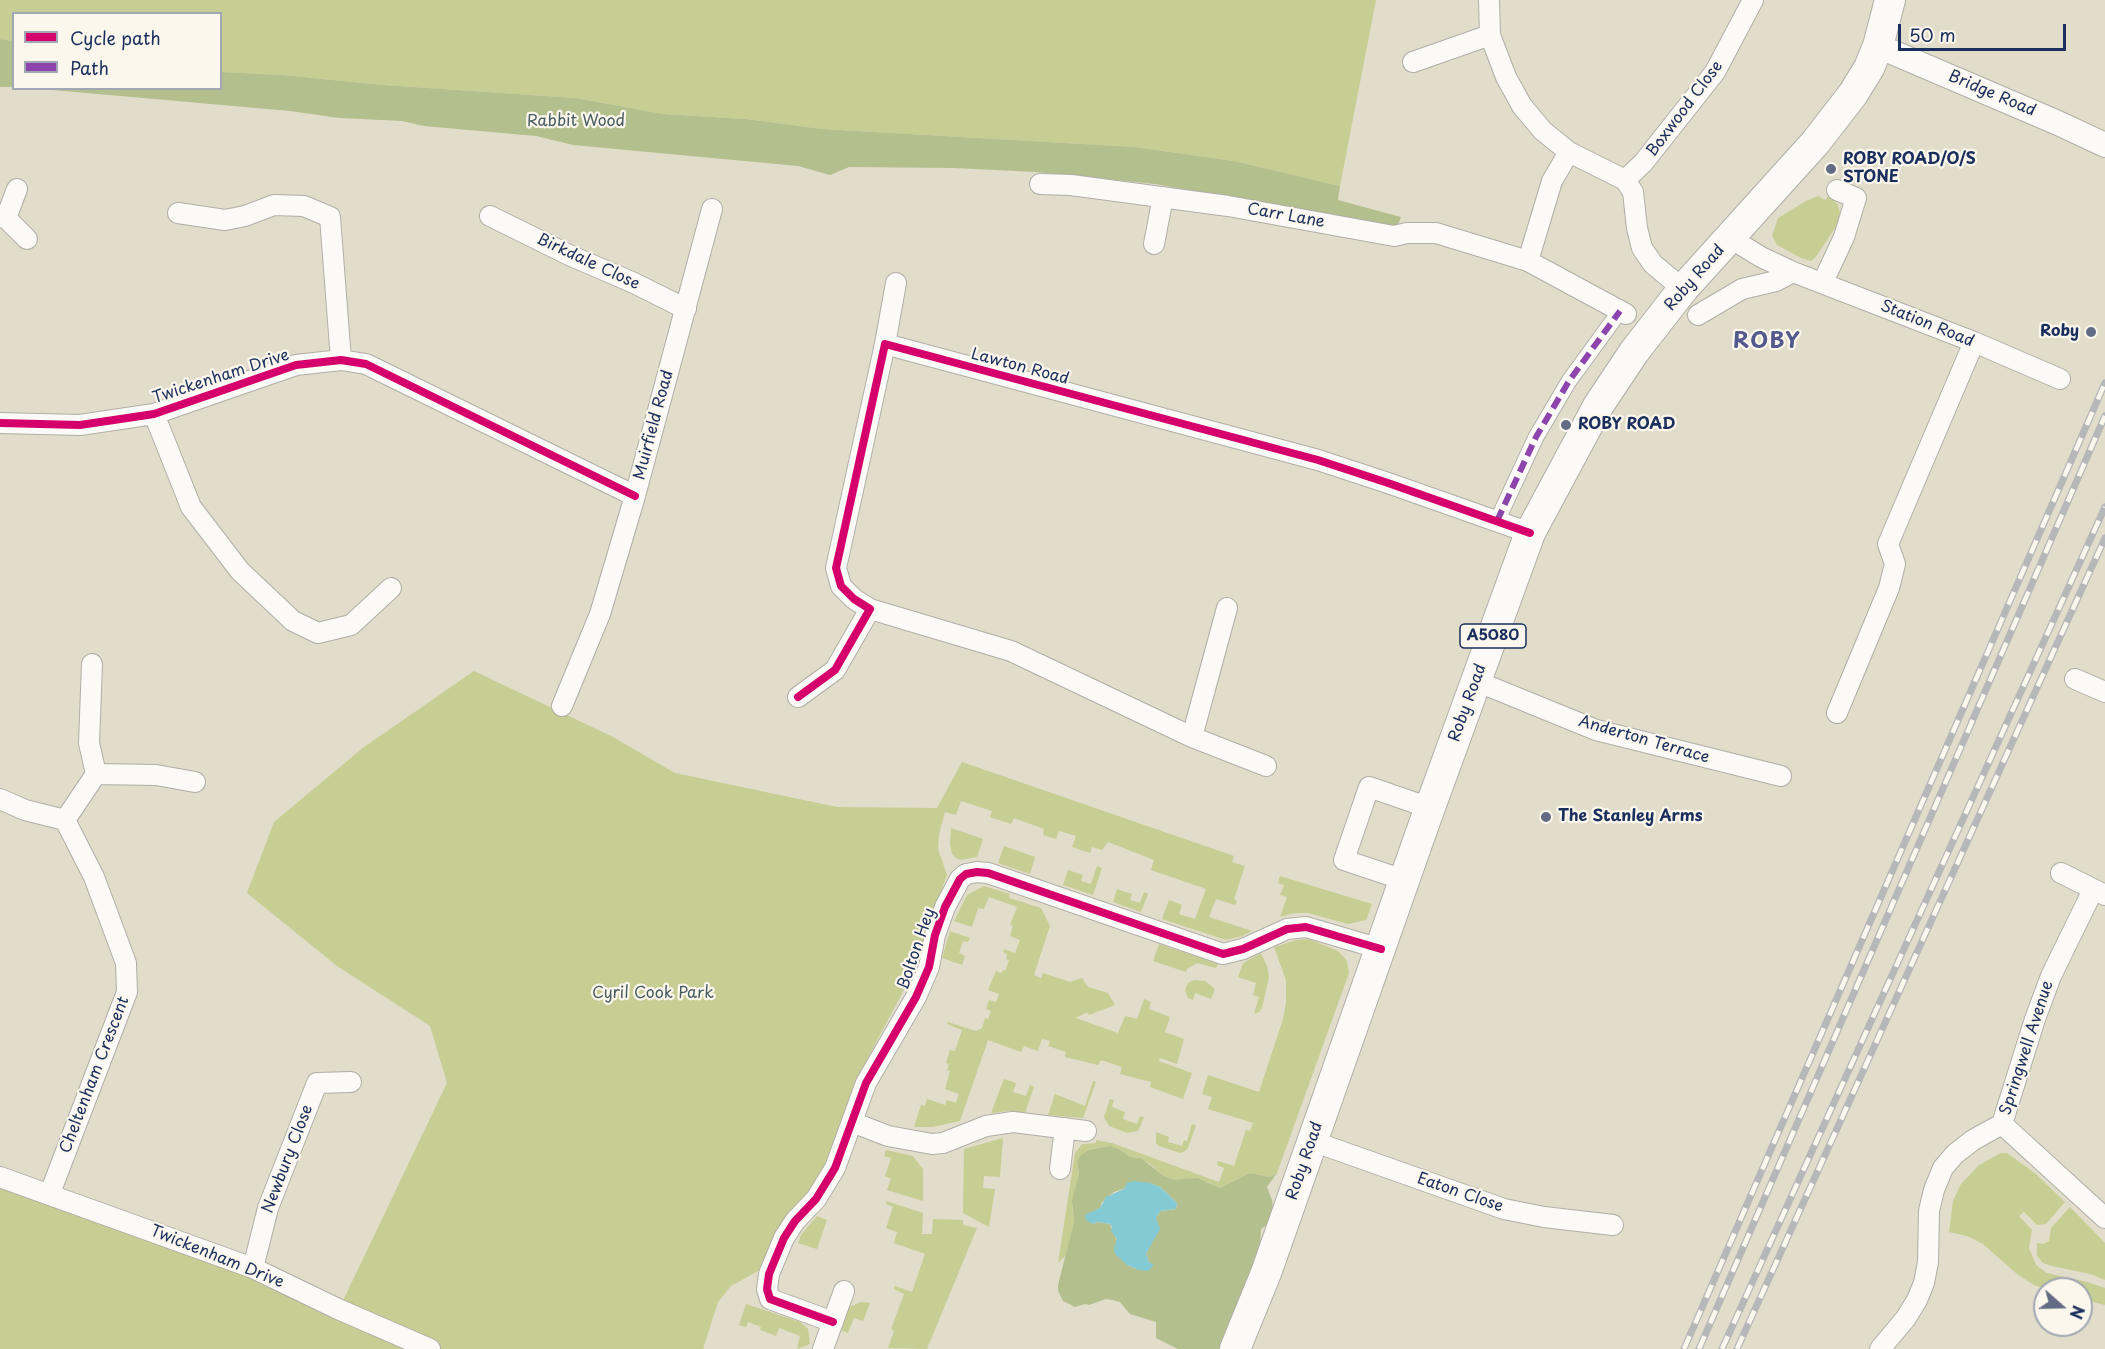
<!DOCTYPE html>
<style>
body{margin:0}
#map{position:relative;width:2105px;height:1349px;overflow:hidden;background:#e2dcca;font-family:"Playpen Sans",sans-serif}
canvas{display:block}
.legend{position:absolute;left:12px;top:12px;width:210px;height:78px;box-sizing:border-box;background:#fbf7ec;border:2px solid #a1a7b3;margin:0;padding:8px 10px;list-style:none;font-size:18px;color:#1b2f5e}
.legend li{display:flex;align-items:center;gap:12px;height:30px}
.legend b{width:30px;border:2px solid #a1a7b3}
.north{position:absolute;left:2033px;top:1277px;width:60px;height:60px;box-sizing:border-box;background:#fbf7ec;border:2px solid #a1a7b3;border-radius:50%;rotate:110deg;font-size:16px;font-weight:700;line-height:24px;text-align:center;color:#1b2f5e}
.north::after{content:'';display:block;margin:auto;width:21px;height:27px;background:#616c84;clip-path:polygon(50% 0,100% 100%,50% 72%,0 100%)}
.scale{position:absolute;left:1898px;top:24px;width:168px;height:27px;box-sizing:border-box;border:3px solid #1b2f5e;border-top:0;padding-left:8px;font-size:18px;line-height:21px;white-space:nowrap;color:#1b2f5e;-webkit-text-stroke:4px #fbf7ec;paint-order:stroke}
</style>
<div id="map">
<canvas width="2105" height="1349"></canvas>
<ul class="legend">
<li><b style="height:8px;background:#d6006c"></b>Cycle path</li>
<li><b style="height:8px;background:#8e44ad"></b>Path</li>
</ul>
<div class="north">N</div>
<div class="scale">50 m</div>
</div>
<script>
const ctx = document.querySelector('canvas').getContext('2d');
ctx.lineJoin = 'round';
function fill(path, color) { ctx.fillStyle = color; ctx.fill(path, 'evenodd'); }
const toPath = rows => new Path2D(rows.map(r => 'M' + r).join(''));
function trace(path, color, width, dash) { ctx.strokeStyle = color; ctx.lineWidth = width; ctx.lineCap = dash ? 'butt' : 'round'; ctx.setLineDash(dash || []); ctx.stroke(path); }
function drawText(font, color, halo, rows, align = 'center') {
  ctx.font = font + ' "Playpen Sans",sans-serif'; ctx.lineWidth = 4.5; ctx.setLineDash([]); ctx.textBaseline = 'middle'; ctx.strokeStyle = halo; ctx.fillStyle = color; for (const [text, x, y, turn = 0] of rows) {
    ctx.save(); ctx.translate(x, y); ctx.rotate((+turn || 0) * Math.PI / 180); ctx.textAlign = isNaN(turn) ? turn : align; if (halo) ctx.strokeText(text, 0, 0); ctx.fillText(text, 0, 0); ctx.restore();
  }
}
fill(toPath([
 [0,0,1376,0,1340,186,1234,161,1135,147,822,129,746,119,663,114,576,98,383,85,283,75,221,72,220,14,14,14,13,41,0,39],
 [1829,195,1838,205,1840,213,1839,222,1815,258,1811,261,1801,258,1777,245,1772,236,1778,218,1806,201,1818,196,1825,200],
 [474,671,613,737,675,773,837,807,937,808,962,762,1234,856,1232,862,1245,866,1234,899,1237,901,1235,905,1216,899,1209,917,1252,931,1242,936,1226,940,1162,919,1169,900,1182,905,1179,914,1195,919,1206,889,1151,870,1154,860,1108,842,1102,850,1092,847,1090,853,1072,847,1076,836,1059,831,1056,839,1043,835,1044,829,1014,818,1011,824,990,817,992,811,961,801,956,815,945,812,939,834,938,849,947,875,908,982,861,1071,825,1168,813,1186,780,1225,758,1271,731,1286,718,1302,703,1349,0,1349,0,1177,339,1309,447,1083,430,1026,337,966,247,893,274,822,364,747],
 [951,828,983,839,977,857,961,860,956,858,952,854,950,844],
 [1004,846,1035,857,1030,874,998,863],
 [1097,866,1102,868,1093,895,1063,885,1068,870,1083,875,1081,881,1091,884],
 [1280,876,1372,904,1366,920,1348,924,1308,913,1295,913,1280,917,1287,897,1280,895,1284,885,1278,883],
 [984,886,1010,894,1009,898,1041,908,1050,926,1034,975,1041,978,1043,973,1070,982,1082,978,1088,987,1108,993,1115,1005,1089,1015,1087,1012,1076,1018,1118,1033,1125,1016,1137,1019,1144,999,1151,1002,1149,1009,1170,1017,1165,1032,1184,1039,1177,1064,1160,1058,1159,1061,1192,1073,1183,1099,1150,1087,1151,1082,1120,1074,1122,1067,1101,1060,1098,1065,1065,1057,1066,1052,1048,1046,1050,1041,1042,1039,1038,1051,1024,1046,1021,1052,988,1040,960,1121,932,1127,914,1127,921,1105,925,1106,927,1099,945,1105,947,1100,956,1103,959,1094,945,1089,950,1071,947,1070,949,1064,946,1063,950,1050,955,1051,962,1030,947,1024,948,1022,976,1031,982,1028,985,1018,988,1019,991,1011,986,1009,989,1000,996,1002,999,994,988,990,996,971,1001,973,1003,970,1005,971,1009,960,1006,959,1007,954,1003,952,1004,949,1015,953,1020,940,1010,936,1013,926,1010,925,1017,907,989,897,984,909,978,908,972,927,954,921,967,895],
 [1117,889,1132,894,1130,900,1140,903,1144,892,1148,894,1141,912,1113,902],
 [950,931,970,938,968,942,963,941,959,953,965,956,962,965,942,958],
 [1309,939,1338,951,1347,961,1349,973,1277,1173,1270,1177,1250,1173,1220,1188,1207,1182,1175,1180,1164,1176,1149,1163,1137,1157,1130,1157,1119,1149,1109,1146,1088,1150,1077,1162,1079,1174,1072,1206,1074,1222,1066,1255,1058,1263,1075,1153,1082,1144,1096,1143,1096,1140,1112,1143,1219,1182,1224,1168,1217,1165,1218,1161,1234,1166,1246,1130,1250,1131,1253,1123,1208,1109,1212,1097,1202,1094,1208,1075,1259,1092,1283,1019,1286,1003,1286,980,1274,947,1296,940],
 [1159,944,1218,964,1216,968,1197,963,1187,969,1186,972,1153,961],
 [1261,953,1267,966,1269,977,1262,1008,1259,1012,1254,1014,1259,997,1253,995,1256,983,1238,977,1243,963],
 [1194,980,1205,981,1215,989,1211,999,1195,993,1193,1000,1188,998,1185,990,1188,983],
 [1004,1079,1016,1083,1013,1092,1026,1096,1030,1085,1034,1087,1025,1113,1010,1111,991,1113],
 [1093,1081,1096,1082,1083,1118,1048,1115,1055,1094,1085,1106],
 [1110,1099,1114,1100,1112,1107,1125,1112,1123,1119,1137,1124,1140,1116,1144,1117,1138,1131,1127,1133,1109,1126,1104,1117],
 [1192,1124,1196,1125,1188,1148,1184,1152,1180,1153,1159,1146,1156,1143,1156,1132,1169,1137,1168,1142,1182,1146,1184,1140,1187,1141],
 [1003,1138,1000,1177,984,1176,983,1188,995,1189,989,1227,963,1213,964,1149],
 [886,1150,913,1156,923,1169,923,1201,887,1190,891,1179,885,1176,891,1158,884,1156],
 [2001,1153,2007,1153,2036,1174,2065,1202,2046,1224,2037,1225,2024,1212,2019,1216,2032,1230,2029,1248,2036,1265,2047,1273,2087,1282,2105,1288,2105,1305,2081,1299,2081,1289,2045,1289,2034,1285,2017,1274,1983,1244,1967,1236,1949,1232,1953,1201,1961,1184,1979,1165],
 [886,1201,923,1213,922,1234,932,1234,933,1219,963,1220,963,1225,977,1228,927,1349,888,1348,894,1331,891,1329,904,1294,894,1289,895,1286,912,1292,925,1254,894,1243,897,1232,886,1228,893,1207,886,1204],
 [2070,1207,2105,1243,2105,1280,2090,1274,2052,1266,2043,1263,2037,1256,2037,1243,2043,1244,2049,1241,2051,1228],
 [817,1216,827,1220,817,1249,798,1243,801,1235],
 [861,1302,870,1303,863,1321,854,1318,848,1333,841,1330,849,1307],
 [746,1304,800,1322,808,1329,810,1344,797,1349,800,1336,779,1328,776,1336,760,1330,761,1327,748,1322,746,1327,739,1325]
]), '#c6ce93');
fill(toPath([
 [0,39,13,41,13,87,0,87],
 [221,72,283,75,383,85,576,98,663,114,746,119,822,129,1135,147,1234,161,1340,186,1338,200,1401,217,1397,227,1155,184,1036,172,954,168,849,167,830,175,798,166,573,145,536,136,424,126,402,121,339,118,290,111,41,89,220,88],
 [1110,1146,1119,1149,1130,1157,1141,1158,1164,1176,1175,1180,1197,1178,1220,1188,1250,1173,1270,1177,1277,1173,1267,1187,1272,1200,1274,1215,1270,1223,1261,1229,1260,1246,1221,1349,1178,1349,1156,1338,1156,1322,1130,1314,1120,1302,1113,1300,1106,1299,1089,1305,1085,1304,1075,1307,1063,1301,1058,1291,1058,1285,1074,1222,1072,1201,1079,1174,1077,1162,1080,1156,1088,1150],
 [1140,1183,1150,1183,1160,1187,1177,1203,1176,1209,1160,1211,1156,1218,1159,1229,1146,1254,1149,1262,1143,1270,1139,1270,1127,1265,1110,1224,1098,1222,1093,1224,1086,1215,1100,1208,1102,1202,1114,1192]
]), '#b3bf8d');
fill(toPath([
 [1134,1181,1150,1183,1160,1187,1177,1203,1176,1209,1160,1211,1156,1218,1160,1229,1146,1254,1149,1262,1154,1265,1148,1271,1139,1270,1127,1265,1115,1254,1114,1248,1117,1239,1111,1231,1112,1227,1110,1224,1098,1222,1093,1224,1086,1220,1085,1215,1100,1208,1106,1197,1124,1189,1127,1183]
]), '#84cad5');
const pedestrian = toPath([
 [1497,521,1536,437,1569,381,1620,311]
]);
const minor = toPath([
 [1489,0,1490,35,1506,77,1522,106,1543,131,1569,152,1625,180,1633,192,1637,228,1642,248,1653,264,1683,289],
 [1413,62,1490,35],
 [1625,180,1643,163,1715,72,1753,0],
 [1040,184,1071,185,1228,206,1394,236,1407,233,1436,233,1528,261,1626,314],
 [178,213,225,220,245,216,274,205,304,206,330,217,341,360],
 [490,216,569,255,634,283,686,309],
 [0,217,6,218,17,189],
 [6,218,27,239],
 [1730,238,1761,257,1793,272,1974,342,2060,379],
 [1154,244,1163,197],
 [1528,261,1552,181,1569,152],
 [1823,282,1844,237,1856,198,1837,190],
 [1698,315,1742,289,1776,281,1793,272],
 [885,344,896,283],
 [154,414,191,507,240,571,293,621,318,633,351,625,391,588],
 [0,423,80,425,154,414,296,365,341,360,366,364,635,496],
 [870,609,1011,651,1192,737,1266,766],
 [92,664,89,743,96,774,156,775,195,782],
 [2075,679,2105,692],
 [1476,681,1596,730,1781,776],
 [798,697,835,670,870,609,854,599,841,586,836,568,885,344,1318,460,1388,483,1530,533],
 [562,706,600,614,635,496,712,209],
 [1837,713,1889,588,1895,564,1888,544,1974,342],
 [1192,737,1227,608],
 [0,799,25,810,65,820,94,877,126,963,127,992,50,1193],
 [65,820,96,774],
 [2061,873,2105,895],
 [1404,880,1344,860,1369,787,1430,808],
 [852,1122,888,1136,932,1144,943,1143,986,1126,1013,1122,1086,1131],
 [2002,1124,2105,1218],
 [1312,1141,1504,1209,1544,1217,1613,1225],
 [1060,1169,1065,1128],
 [0,1177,253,1268,338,1309,430,1349],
 [253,1268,268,1208,317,1083,351,1082],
 [833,1322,770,1299,767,1289,769,1274,784,1238,795,1221,816,1199,835,1168,866,1083,916,997,929,967,935,935,945,907,960,879,966,874,977,872,988,873,1223,954,1243,949,1287,929,1306,927,1381,949],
 [823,1349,844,1291],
 [1880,1349,1906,1318,1917,1300,1924,1283,1928,1262,1929,1211,1934,1190,1943,1168,1955,1154,1973,1140,2002,1124,2035,1019,2051,976,2093,890]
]);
const tertiary = toPath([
 [1878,46,2058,123,2105,145]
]);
const primary = toPath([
 [1235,1349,1266,1273,1424,824,1530,533,1598,406,1634,352,1683,289,1815,143,1853,94,1869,68,1878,46,1890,0]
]);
trace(pedestrian, '#b0aea7', 17);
trace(minor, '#b0aea7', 22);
trace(tertiary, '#b0aea7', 26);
trace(primary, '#b0aea7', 32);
trace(pedestrian, '#fbfaf7', 15);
trace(minor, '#fbfaf7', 20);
trace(tertiary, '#fbfaf7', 24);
trace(primary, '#fbfaf7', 30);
const rail = toPath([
 [1684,1349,2105,383],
 [1699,1349,2105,416],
 [1722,1349,2105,507],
 [1737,1349,2105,538]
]);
trace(rail, '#b5b7b9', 7);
trace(rail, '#fbf7ec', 4.5, [14]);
trace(toPath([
 [1497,521,1536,437,1569,381,1620,311]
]), '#8e44ad', 6, [12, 6]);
trace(toPath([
 [0,423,80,425,154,414,296,365,341,360,366,364,635,496],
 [798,697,835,670,870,609,854,599,841,586,836,568,885,344,1318,460,1388,483,1530,533],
 [833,1322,770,1299,767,1289,769,1274,784,1238,795,1221,816,1199,835,1168,866,1083,916,997,929,967,935,935,945,907,960,879,966,874,977,872,988,873,1223,954,1243,949,1287,929,1306,927,1381,949]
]), '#d6006c', 8);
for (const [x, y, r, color] of [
 [1831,169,6,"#616c84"],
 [2091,332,6,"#616c84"],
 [1566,425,6,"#616c84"],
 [1546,817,6,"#616c84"]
]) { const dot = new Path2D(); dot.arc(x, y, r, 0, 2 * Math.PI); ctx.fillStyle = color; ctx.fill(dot); trace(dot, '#fbf7ec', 2); }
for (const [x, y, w] of [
 [1493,636,66]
]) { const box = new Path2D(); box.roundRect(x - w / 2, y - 12, w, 24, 4.5); ctx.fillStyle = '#fbf7ec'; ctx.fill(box); trace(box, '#1b2f5e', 1.5); }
drawText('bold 15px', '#1b2f5e', null, [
 ["A5080",1493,636]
]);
drawText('16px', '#1b2f5e', '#fbf7ec', [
 ["Bridge Road",1992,94,23],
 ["Boxwood Close",1685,109,-53],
 ["Carr Lane",1286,216,10],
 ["Birkdale Close",588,262,25],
 ["Roby Road",1695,278,-49],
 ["Station Road",1927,324,22],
 ["Lawton Road",1020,367,15],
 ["Twickenham Drive",221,377,-18],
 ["Muirfield Road",654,425,-75],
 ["Roby Road",1468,703,-70],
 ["Anderton Terrace",1644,740,16],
 ["Bolton Hey",917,949,-71],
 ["Springwell Avenue",2027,1048,-72],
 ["Cheltenham Crescent",95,1075,-69],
 ["Newbury Close",288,1159,-69],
 ["Roby Road",1305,1161,-71],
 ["Eaton Close",1460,1193,19],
 ["Twickenham Drive",217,1257,22]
]);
drawText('16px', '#485b60', '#fbf7ec', [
 ["Rabbit Wood",576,122],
 ["Cyril Cook Park",653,994]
]);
drawText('bold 16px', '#1b2f5e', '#fbf7ec', [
 ["ROBY ROAD/O/S",1843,160],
 ["STONE",1843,178],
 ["Roby",2079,332,"right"],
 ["ROBY ROAD",1578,425],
 ["The Stanley Arms",1558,817]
], 'left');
ctx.letterSpacing = '1.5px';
drawText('bold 22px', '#52598c', '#fbf7ec', [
 ["ROBY",1767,342]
]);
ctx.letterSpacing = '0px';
</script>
